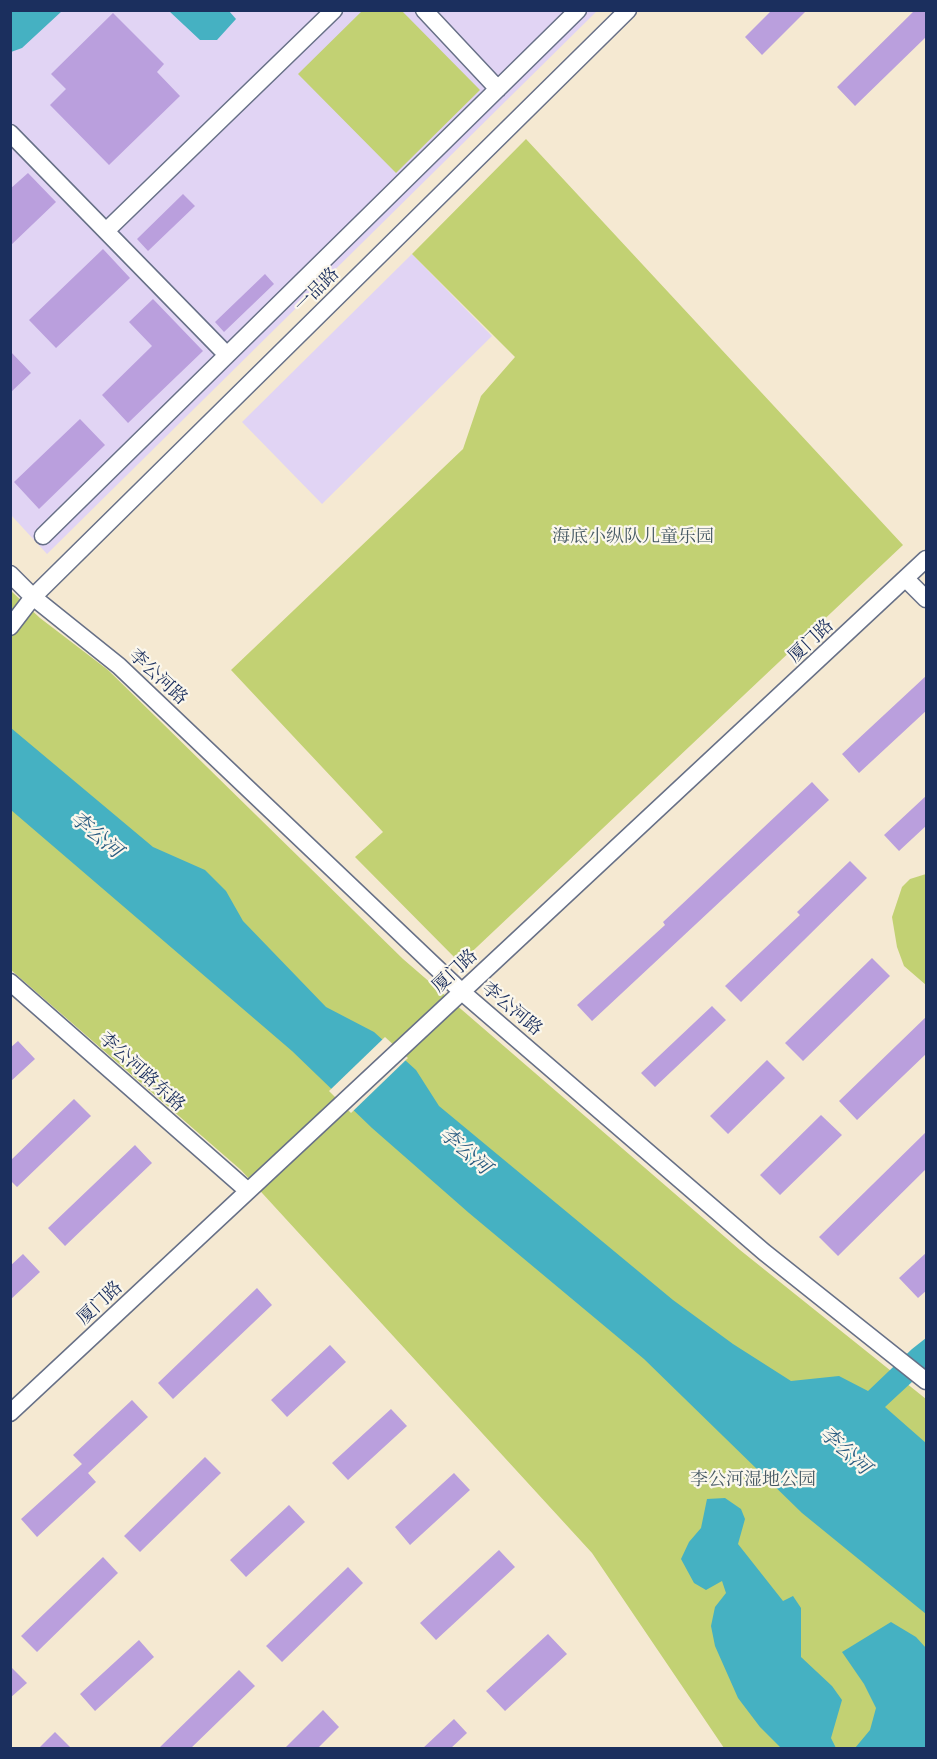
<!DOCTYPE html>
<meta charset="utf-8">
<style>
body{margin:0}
#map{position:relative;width:937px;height:1759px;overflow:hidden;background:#f5e9d2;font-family:"Libre Caslon Text",serif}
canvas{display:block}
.frame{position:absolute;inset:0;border:12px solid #1b2f5e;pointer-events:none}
</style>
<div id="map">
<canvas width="937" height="1759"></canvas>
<div class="frame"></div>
</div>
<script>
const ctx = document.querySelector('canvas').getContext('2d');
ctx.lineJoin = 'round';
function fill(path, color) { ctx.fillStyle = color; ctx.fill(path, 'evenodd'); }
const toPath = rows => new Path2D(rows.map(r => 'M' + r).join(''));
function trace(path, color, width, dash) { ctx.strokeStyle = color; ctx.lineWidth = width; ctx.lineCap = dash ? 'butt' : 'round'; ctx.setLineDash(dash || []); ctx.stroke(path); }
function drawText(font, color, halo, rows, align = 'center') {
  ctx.font = font + ' "Libre Caslon Text","Noto Serif SC",serif'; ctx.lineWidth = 4.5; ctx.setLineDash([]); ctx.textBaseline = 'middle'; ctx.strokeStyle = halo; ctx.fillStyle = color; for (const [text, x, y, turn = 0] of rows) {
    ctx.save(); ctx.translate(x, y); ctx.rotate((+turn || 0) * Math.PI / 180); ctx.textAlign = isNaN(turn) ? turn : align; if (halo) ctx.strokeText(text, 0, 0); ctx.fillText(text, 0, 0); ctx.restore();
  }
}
fill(toPath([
 [11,11,597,11,47,554,11,515],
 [412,254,492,336,322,504,242,422]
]), '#e1d4f4');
fill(toPath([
 [362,11,402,11,480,90,396,173,298,74],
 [526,139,903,545,460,963,355,857,383,832,231,670,463,449,481,396,515,357,412,254],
 [10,590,40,618,108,670,403,959,740,1250,926,1399,926,1748,724,1748,592,1553,241,1170,11,970],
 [926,874,926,985,904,966,897,947,892,917,902,887,910,879]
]), '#c2d173');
fill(toPath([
 [11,10,62,10,62,11,22,48,11,52],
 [169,11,229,11,236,19,217,40,200,40],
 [11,728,153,847,205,870,226,891,243,921,326,1007,374,1032,416,1070,439,1106,673,1300,733,1344,791,1381,839,1376,868,1391,912,1349,926,1338,926,1369,885,1407,926,1443,926,1614,802,1513,644,1359,469,1213,372,1128,292,1051,11,810],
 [725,1498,741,1509,745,1519,738,1544,783,1601,793,1596,801,1608,801,1657,832,1686,842,1700,831,1738,836,1748,781,1748,760,1727,738,1698,715,1646,711,1626,715,1607,726,1593,722,1581,706,1590,694,1583,681,1559,689,1542,701,1528,707,1499],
 [891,1622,916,1637,926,1648,926,1748,855,1748,870,1730,876,1708,864,1684,842,1652]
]), '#45b1c2');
fill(toPath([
 [385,1037,408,1058,351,1113,329,1091]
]), '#f5e9d2');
fill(toPath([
 [772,10,807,10,762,55,745,37],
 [915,10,927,10,927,36,855,106,837,87],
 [113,13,164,64,157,72,180,96,109,165,50,105,66,89,51,74],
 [28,173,56,202,10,246,10,189],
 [183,194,195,206,148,251,137,239],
 [103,249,130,278,56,348,29,320],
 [265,274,274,284,224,332,215,322],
 [153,299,203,351,128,423,102,395,152,346,129,322],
 [10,351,31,373,10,393],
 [80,419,105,445,39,509,14,482],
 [927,675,927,710,859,773,842,754],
 [812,782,829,800,592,1021,577,1005,665,925,663,922],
 [927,795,927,825,899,851,884,835],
 [850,861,867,878,741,1002,725,986,800,915,797,912],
 [872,958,890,976,803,1061,785,1043],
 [712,1006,726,1020,655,1087,641,1073],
 [927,1016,927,1053,857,1120,839,1101],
 [18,1041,35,1059,10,1082,10,1048],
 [767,1060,785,1078,728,1134,710,1116],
 [74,1099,91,1116,17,1187,10,1180,10,1161],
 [821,1115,842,1135,780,1195,760,1175],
 [927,1131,927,1168,838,1256,819,1237],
 [135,1145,152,1163,65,1246,48,1228],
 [927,1252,927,1290,918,1298,899,1278],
 [23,1254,40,1272,10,1300,10,1266],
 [257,1288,272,1305,173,1399,158,1383],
 [330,1345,346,1362,287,1417,271,1400],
 [132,1400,148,1417,88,1473,96,1482,37,1537,21,1519,82,1464,73,1455],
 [391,1409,407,1426,348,1480,332,1463],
 [205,1457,221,1473,140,1552,124,1536],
 [454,1473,470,1490,410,1545,395,1527],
 [289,1505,305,1522,246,1577,230,1560],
 [499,1550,515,1567,436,1640,420,1623],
 [103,1557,118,1573,37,1652,21,1636],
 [348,1567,363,1583,282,1662,266,1646],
 [548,1634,567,1654,505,1711,486,1691],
 [139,1640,154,1657,95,1711,80,1694],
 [10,1666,27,1683,10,1698],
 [239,1670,255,1686,190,1749,158,1749],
 [323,1710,339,1727,317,1749,284,1749],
 [454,1719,467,1733,450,1749,422,1749],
 [55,1732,72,1749,38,1749]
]), '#ba9fdd');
const minor = toPath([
 [424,10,498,89],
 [10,133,227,355],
 [106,231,334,10],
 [43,536,578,10],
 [10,574,33,597,119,666,462,992,764,1252,926,1381],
 [906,579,926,599],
 [10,627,33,597,628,10],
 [10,982,248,1191],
 [10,1413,926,559]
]);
trace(minor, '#677087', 19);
trace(minor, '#fff', 16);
drawText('18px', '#1b2f5e', '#fbf7ec', [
 ["一品路",317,290,-45],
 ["厦门路",811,641,-43],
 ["李公河路",158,677,43],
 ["厦门路",455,971,-43],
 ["李公河路",512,1009,40],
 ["李公河路东路",142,1072,42],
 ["厦门路",100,1303,-43]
]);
drawText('18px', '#455863', '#fbf7ec', [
 ["海底小纵队儿童乐园",633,537],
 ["李公河湿地公园",753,1480]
]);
drawText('italic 20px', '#2a5c81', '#fbf7ec', [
 ["李公河",96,835,40],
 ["李公河",465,1151,41],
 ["李公河",845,1451,42]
]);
</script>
